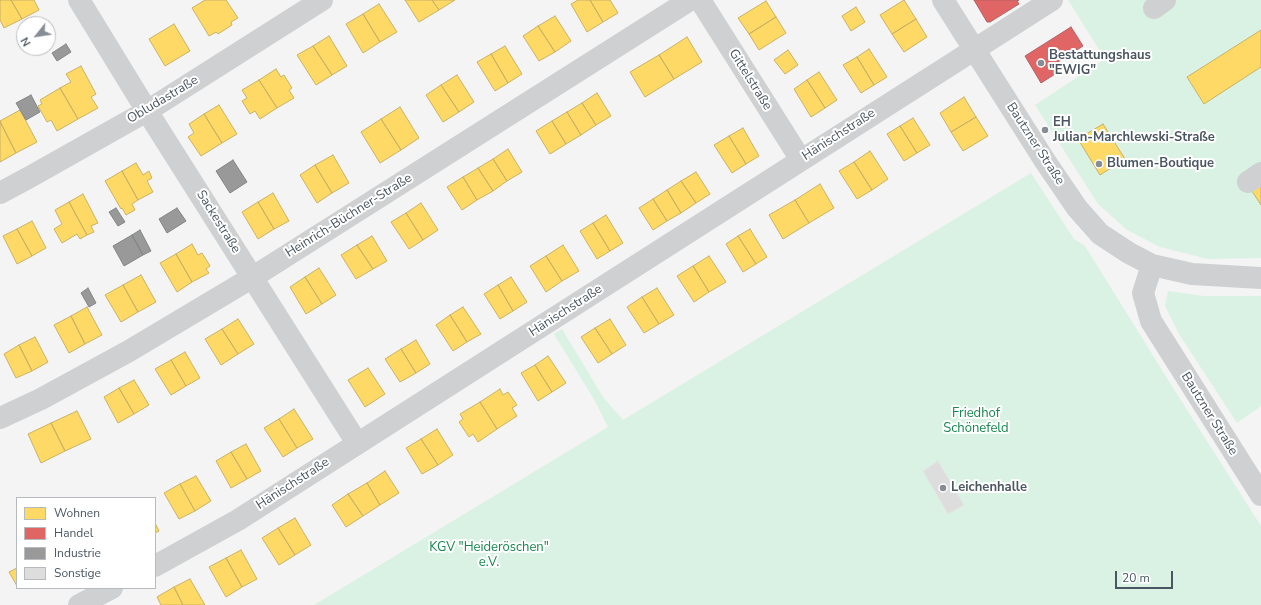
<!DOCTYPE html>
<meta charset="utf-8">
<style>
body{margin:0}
#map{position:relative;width:1261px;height:605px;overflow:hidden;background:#f4f4f4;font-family:"Nunito Sans",sans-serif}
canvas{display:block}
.legend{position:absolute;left:16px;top:497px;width:140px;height:92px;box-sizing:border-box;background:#fff;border:1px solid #b7bbc0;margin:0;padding:5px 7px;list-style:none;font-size:12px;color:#4a5661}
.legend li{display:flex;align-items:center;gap:8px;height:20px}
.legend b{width:20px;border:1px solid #b7bbc0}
.north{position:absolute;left:16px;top:16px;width:40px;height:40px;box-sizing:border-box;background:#fff;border:1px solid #b7bbc0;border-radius:50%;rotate:240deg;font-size:11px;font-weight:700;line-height:16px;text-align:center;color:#4a5661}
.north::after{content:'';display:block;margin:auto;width:14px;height:18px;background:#868d94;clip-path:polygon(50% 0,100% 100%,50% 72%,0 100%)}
.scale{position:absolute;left:1115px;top:571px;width:58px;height:18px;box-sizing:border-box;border:2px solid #4a5661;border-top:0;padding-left:5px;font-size:12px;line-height:14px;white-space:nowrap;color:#4a5661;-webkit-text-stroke:3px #fff;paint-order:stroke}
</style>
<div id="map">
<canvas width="1261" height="605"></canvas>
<ul class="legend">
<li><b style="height:11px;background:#ffd966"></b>Wohnen</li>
<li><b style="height:11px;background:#e06666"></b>Handel</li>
<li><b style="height:11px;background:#999"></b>Industrie</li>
<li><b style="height:11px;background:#ddddde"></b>Sonstige</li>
</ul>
<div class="north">N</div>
<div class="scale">20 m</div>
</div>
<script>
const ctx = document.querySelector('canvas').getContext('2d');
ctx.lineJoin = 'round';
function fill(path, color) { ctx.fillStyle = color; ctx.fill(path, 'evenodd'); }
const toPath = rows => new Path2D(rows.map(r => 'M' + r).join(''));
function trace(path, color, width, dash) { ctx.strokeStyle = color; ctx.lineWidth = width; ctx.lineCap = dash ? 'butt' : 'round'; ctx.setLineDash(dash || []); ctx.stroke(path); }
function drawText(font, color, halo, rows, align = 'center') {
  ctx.font = font + ' "Nunito Sans",sans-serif'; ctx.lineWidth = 4; ctx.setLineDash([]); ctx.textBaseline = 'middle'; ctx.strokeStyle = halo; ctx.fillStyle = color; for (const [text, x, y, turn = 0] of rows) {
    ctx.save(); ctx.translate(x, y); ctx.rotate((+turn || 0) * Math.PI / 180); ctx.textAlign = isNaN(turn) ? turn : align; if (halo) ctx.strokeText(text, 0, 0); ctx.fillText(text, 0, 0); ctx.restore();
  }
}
fill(toPath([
 [1068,0,1261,0,1261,258,1208,259,1160,247,1127,230,1098,204,1035,105,1105,59],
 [1031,173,1074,239,1085,246,1175,391,1261,526,1261,605,314,605,608,427,595,401,554,334,562,329,603,397,623,420],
 [1168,291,1204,296,1261,296,1261,406,1237,423,1179,334,1165,306]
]), '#d9f2e3');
const homes = toPath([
 [0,0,11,0,22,19,4,28,0,20,0,0],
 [11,0,34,0,39,10,22,19,11,0],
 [205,0,226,0,238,18,231,22,232,25,218,34,216,32,209,36,192,8,205,0],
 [405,0,432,0,439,10,419,22,405,0],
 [432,0,455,0,439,10,432,0],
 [578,0,590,0,603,22,587,32,571,4,578,0],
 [590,0,610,0,618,13,603,22,590,0],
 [904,0,916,19,892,34,880,15,904,0],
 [766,1,776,17,749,34,738,18,766,1],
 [379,4,397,32,380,42,363,14,379,4],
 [856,7,865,22,851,31,842,16,856,7],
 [363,14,380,42,363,53,346,24,363,14],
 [555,16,571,41,555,52,538,26,555,16],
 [776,17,786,33,759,50,749,34,776,17],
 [916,19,927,37,904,52,892,34,916,19],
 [174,24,190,51,165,66,149,39,174,24],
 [538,26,555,52,539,61,523,36,538,26],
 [1261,30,1261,67,1204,104,1187,77,1261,30],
 [329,36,347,66,332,75,313,46,329,36],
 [687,37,702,62,674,79,659,55,687,37],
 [313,46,332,75,316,85,297,55,313,46],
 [505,46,522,74,508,83,491,54,505,46],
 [869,49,887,77,874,85,857,57,869,49],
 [788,50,798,65,785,74,774,60,788,50],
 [491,54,508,83,495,91,477,62,491,54],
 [659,55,674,79,645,97,630,72,659,55],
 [857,57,874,85,861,93,843,65,857,57],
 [81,66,96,94,91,97,98,108,78,119,60,88,71,82,66,74,81,66],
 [276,69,281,77,284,75,292,88,289,90,294,98,277,108,259,80,276,69],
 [819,72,837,100,825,108,807,80,819,72],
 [457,75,474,102,459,112,441,85,457,75],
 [259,80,277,108,260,119,255,111,250,114,242,101,247,98,242,90,259,80],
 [807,80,825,108,811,117,794,89,807,80],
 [441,85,459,112,443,122,426,95,441,85],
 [60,88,78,119,57,131,51,120,47,122,38,106,42,104,40,100,60,88],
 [597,93,611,116,596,125,582,103,597,93],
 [964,97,976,117,951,132,940,113,964,97],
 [582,103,596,125,581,135,567,112,582,103],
 [219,105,237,134,222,143,204,114,219,105],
 [400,107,419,138,401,150,381,119,400,107],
 [20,110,37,142,16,153,0,121,20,110],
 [567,112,581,135,566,144,552,121,567,112],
 [204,114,222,143,201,156,188,137,194,133,189,124,204,114],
 [976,117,988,136,963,151,951,132,976,117],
 [913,118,930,145,917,153,900,126,913,118],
 [381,119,401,150,380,163,361,132,381,119],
 [552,121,566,144,550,154,536,131,552,121],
 [0,122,16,153,0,162,0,122],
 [1103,124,1125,159,1100,175,1078,139,1103,124],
 [900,126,917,153,904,161,887,134,900,126],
 [743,128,759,156,746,164,729,136,743,128],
 [729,136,746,164,732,173,714,145,729,136],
 [508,149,522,172,507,181,493,159,508,149],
 [870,151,888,179,872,190,854,162,870,151],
 [333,155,349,183,332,193,315,165,333,155],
 [493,159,507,181,493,191,478,168,493,159],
 [854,162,872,190,857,199,839,171,854,162],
 [136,163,143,175,149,171,152,178,147,181,153,192,138,200,122,171,136,163],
 [315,165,332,193,317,203,300,175,315,165],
 [478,168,493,191,477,200,463,177,478,168],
 [122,171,138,200,132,204,135,210,126,215,122,208,121,209,105,181,122,171],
 [696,172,710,194,696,203,681,181,696,172],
 [463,177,477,200,462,210,447,187,463,177],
 [681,181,696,203,681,213,667,190,681,181],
 [1261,182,1261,205,1250,188,1261,182],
 [820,184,834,208,809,223,795,200,820,184],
 [667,190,681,213,667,221,653,199,667,190],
 [273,193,289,221,274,229,258,202,273,193],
 [83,194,98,223,91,226,94,232,87,235,69,202,83,194],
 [653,199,667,221,653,230,639,208,653,199],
 [795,200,809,223,783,239,769,215,795,200],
 [69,202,87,235,80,239,77,234,62,243,54,229,62,224,55,210,69,202],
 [258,202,274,229,258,239,242,212,258,202],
 [421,203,438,230,423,240,406,213,421,203],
 [406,213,423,240,409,249,391,222,406,213],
 [606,215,623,243,610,251,593,223,606,215],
 [32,221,46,248,32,256,17,229,32,221],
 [593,223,610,251,597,259,580,231,593,223],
 [17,229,32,256,17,264,3,236,17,229],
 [750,229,767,257,756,264,738,236,750,229],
 [372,236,387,261,373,269,357,245,372,236],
 [738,236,756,264,743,272,726,244,738,236],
 [192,244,198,255,202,253,210,266,206,269,209,273,192,282,176,254,192,244],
 [357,245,373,269,356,279,341,255,357,245],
 [563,245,579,271,562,281,546,256,563,245],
 [176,254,192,282,177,292,160,263,176,254],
 [546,256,562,281,546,292,530,266,546,256],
 [709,256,726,282,709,292,693,266,709,256],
 [693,266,709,292,694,302,677,276,693,266],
 [319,268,336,295,322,304,305,277,319,268],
 [141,275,156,302,138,312,123,285,141,275],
 [305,277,322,304,306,314,290,287,305,277],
 [511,277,527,302,513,311,498,285,511,277],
 [123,285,138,312,121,322,105,295,123,285],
 [498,285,513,311,500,319,484,294,498,285],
 [657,288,674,315,659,324,642,297,657,288],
 [642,297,659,324,644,333,627,307,642,297],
 [87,307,102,335,85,344,71,316,87,307],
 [463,307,481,334,467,342,450,315,463,307],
 [450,315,467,342,453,351,436,325,450,315],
 [71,316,85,344,69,353,54,325,71,316],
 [238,319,254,344,238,354,222,329,238,319],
 [610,319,626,345,612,354,595,328,610,319],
 [595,328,612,354,598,363,581,337,595,328],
 [222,329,238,354,221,365,205,339,222,329],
 [35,337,48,362,32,371,19,345,35,337],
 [416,340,430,364,416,373,401,349,416,340],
 [19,345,32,371,16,378,4,354,19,345],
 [401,349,416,373,400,382,385,359,401,349],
 [185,352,200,378,186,386,171,360,185,352],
 [548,356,566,383,552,392,535,365,548,356],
 [171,360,186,386,171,395,155,369,171,360],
 [535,365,552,392,538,401,521,373,535,365],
 [368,368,385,394,365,407,348,380,368,368],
 [134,380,149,405,134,414,119,388,134,380],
 [119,388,134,414,118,423,104,397,119,388],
 [500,389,503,395,508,392,517,405,512,408,517,416,497,429,480,402,500,389],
 [480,402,497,429,478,442,473,434,469,437,459,422,463,419,460,414,480,402],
 [294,409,313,439,297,448,279,419,294,409],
 [77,411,91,439,65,451,51,423,77,411],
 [279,419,297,448,283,457,264,428,279,419],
 [51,423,65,451,41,463,28,434,51,423],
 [437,429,453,455,438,465,421,439,437,429],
 [421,439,438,465,422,474,406,448,421,439],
 [246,444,261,471,247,479,231,452,246,444],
 [231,452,247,479,231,488,216,461,231,452],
 [385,471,399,493,380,505,367,483,385,471],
 [196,476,211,501,195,511,180,484,196,476],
 [367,483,380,505,363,516,348,494,367,483],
 [180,484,195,511,179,519,164,493,180,484],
 [348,494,363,516,346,527,332,505,348,494],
 [295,518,311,545,295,555,278,528,295,518],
 [155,523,159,531,155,533,155,523],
 [278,528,295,555,279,565,262,538,278,528],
 [241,550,257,579,242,587,226,558,241,550],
 [226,558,242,587,226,597,209,567,226,558],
 [17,568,17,586,9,572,17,568],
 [190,579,205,605,183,605,174,587,190,579],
 [174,587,183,605,161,605,157,597,174,587]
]);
fill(homes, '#ffd966');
trace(homes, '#c9b264', 1);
const shops = toPath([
 [974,0,1019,0,1017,1,1019,4,990,22,987,22,974,0],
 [1071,27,1083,46,1058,62,1063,69,1041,83,1025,56,1071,27]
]);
fill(shops, '#e06666');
trace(shops, '#b36164', 1);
const industry = toPath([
 [66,44,71,52,57,61,52,53,66,44],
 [31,95,40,112,26,120,16,103,31,95],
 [233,160,247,182,230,193,216,171,233,160],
 [116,208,125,222,118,226,109,212,116,208],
 [177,208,186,221,167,233,159,219,177,208],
 [140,230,151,251,143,255,132,235,140,230],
 [132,235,143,255,124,266,113,246,132,235],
 [88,288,96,303,89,307,81,293,88,288]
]);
fill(industry, '#999');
trace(industry, '#818588', 1);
const building = toPath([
 [938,461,964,505,948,514,923,471,938,461]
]);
fill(building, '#ddddde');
trace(building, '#e5e6e7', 1);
trace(toPath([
 [79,0,147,111,357,443],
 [700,0,801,160],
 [943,0,1045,161,1077,208,1100,234,1129,253,1152,265,1192,274,1261,278],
 [1154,8,1165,0],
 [1248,182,1261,173],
 [0,193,28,178,147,111,322,0],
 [1152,265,1143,293,1151,321,1261,495],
 [0,418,41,399,129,351,253,277,690,0],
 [155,566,238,520,1052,0],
 [79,605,112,588]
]), '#ced0d2', 22);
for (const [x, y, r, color] of [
 [1041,63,4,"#868d94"],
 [1045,130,4,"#868d94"],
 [1099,164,4,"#868d94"],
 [943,488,4,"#868d94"]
]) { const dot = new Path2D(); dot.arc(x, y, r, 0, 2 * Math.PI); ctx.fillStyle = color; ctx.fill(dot); trace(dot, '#fff', 1.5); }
drawText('bold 13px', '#4a5661', '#fff', [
 ["Bestattungshaus",1049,56],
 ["\"EWIG\"",1049,71],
 ["EH",1053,123],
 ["Julian-Marchlewski-Straße",1053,138],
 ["Blumen-Boutique",1107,164],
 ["Leichenhalle",951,488]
], 'left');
drawText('13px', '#4a5661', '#fff', [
 ["Gittelstraße",750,80,58],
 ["Obludastraße",163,100,-31],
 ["Hänischstraße",839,135,-33],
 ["Bautzner Straße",1035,144,57],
 ["Heinrich-Büchner-Straße",349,216,-32],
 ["Sackestraße",218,222,58],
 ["Hänischstraße",566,311,-33],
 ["Bautzner Straße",1209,414,58],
 ["Hänischstraße",293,484,-33]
]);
drawText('13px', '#17864f', '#fff', [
 ["Friedhof",976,414],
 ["Schönefeld",976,429],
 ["KGV \"Heideröschen\"",489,548],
 ["e.V.",489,563]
]);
</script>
